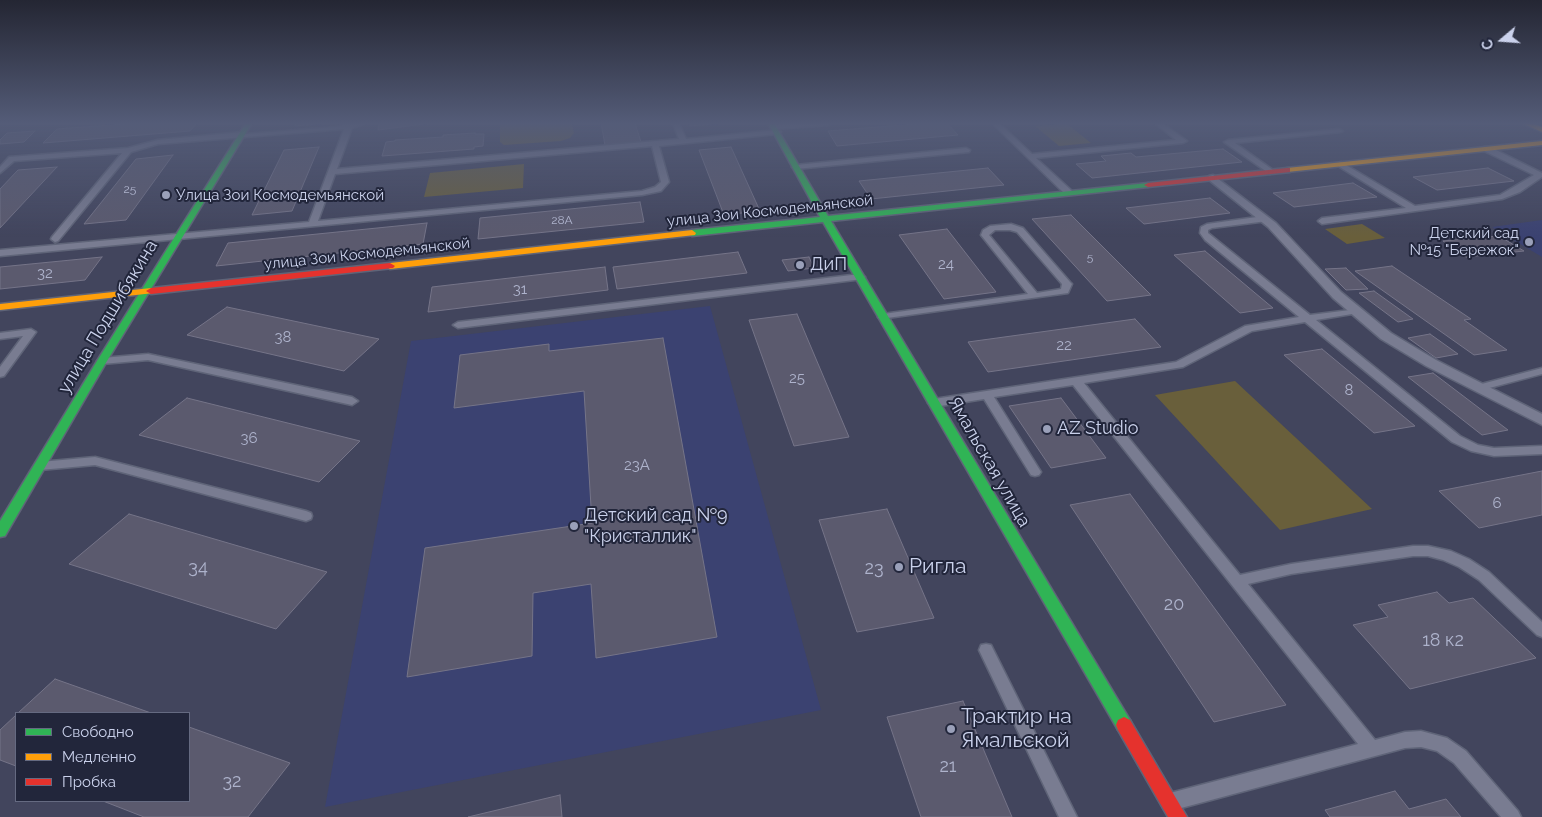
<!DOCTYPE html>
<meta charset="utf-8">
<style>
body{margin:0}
#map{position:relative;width:1542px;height:817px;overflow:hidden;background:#42455d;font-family:Raleway,sans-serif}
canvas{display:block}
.legend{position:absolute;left:15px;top:712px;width:175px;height:90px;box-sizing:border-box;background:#22263b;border:1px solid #656a81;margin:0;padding:6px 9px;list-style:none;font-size:15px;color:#cad1eb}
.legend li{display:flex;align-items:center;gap:10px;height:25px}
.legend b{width:25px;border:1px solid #656a81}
.north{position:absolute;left:1477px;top:15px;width:50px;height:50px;-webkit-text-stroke:4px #22263b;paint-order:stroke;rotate:252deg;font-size:14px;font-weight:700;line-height:20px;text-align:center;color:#cad1eb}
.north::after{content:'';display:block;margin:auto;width:18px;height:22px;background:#cad1eb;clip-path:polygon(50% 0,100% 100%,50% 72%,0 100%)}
</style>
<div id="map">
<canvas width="1542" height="817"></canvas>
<ul class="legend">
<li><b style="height:6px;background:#30b455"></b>Свободно</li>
<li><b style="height:6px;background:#ff9f0a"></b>Медленно</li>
<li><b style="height:6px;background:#e5322d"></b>Пробка</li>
</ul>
<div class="north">С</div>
</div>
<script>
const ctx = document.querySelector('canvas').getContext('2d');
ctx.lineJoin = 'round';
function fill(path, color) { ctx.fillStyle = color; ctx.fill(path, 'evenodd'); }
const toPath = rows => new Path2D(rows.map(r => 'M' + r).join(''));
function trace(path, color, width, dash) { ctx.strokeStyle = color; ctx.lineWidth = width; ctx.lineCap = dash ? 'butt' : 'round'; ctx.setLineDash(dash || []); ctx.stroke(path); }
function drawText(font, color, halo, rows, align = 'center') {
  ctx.font = font + ' Raleway,sans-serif'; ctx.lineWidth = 4; ctx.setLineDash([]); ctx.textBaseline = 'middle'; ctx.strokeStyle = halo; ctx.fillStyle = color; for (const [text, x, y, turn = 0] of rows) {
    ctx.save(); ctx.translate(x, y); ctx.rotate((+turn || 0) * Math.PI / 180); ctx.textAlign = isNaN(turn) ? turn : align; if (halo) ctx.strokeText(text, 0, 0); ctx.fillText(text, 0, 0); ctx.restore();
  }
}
fill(toPath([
 [1542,220,1542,257,1492,227],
 [710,306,821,710,325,807,411,341]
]), '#3b4271');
fill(toPath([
 [500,123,572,123,574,133,570,138,561,141,504,145,500,142],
 [1066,123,1091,143,1059,146,1035,126],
 [524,164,523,188,424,197,430,173],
 [1362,224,1385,238,1347,244,1325,229],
 [1235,381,1372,509,1280,530,1155,395]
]), '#695f3b');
const building = toPath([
 [137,123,197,123,190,131,43,143,57,129,137,123],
 [296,123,328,123,295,126,296,123],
 [379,123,432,123,378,130,379,123],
 [601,123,635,123,641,142,605,145,601,123],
 [688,123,725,123,690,126,688,123],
 [927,123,947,123,958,135,837,146,828,131,927,123],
 [35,131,24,142,0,144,0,140,7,133,35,131],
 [475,133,475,134,484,134,483,146,474,147,474,149,382,156,386,142,395,141,395,140,443,137,443,135,475,133],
 [319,147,292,211,252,215,284,150,319,147],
 [731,147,760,211,724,215,699,150,731,147],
 [1223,149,1242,162,1092,178,1076,164,1106,161,1101,156,1131,153,1136,157,1223,149],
 [173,155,126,220,84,224,136,159,173,155],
 [57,167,0,228,0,189,18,170,57,167],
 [988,168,1004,185,871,199,859,181,988,168],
 [1488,168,1514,181,1437,190,1413,177,1488,168],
 [1353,183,1377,197,1294,207,1273,193,1353,183],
 [1210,198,1230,213,1144,224,1126,208,1210,198],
 [640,202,644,222,478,239,480,218,640,202],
 [1071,215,1151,295,1107,301,1032,219,1071,215],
 [427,223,423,244,216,266,228,243,427,223],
 [947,229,996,292,944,299,899,235,947,229],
 [1499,236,1524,251,1466,257,1443,241,1499,236],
 [1205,251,1273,308,1240,313,1174,255,1205,251],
 [738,252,747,273,617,289,613,267,738,252],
 [102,257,85,280,0,289,0,267,102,257],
 [809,257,814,268,788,271,782,260,809,257],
 [1392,266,1471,319,1464,320,1507,350,1474,355,1355,271,1392,266],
 [605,267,608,290,428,312,432,287,605,267],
 [1346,268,1368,289,1346,290,1325,269,1346,268],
 [1374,291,1413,319,1398,322,1359,293,1374,291],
 [227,307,379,339,344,371,187,335,227,307],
 [797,314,849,437,794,446,749,320,797,314],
 [1135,319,1161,347,988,372,968,342,1135,319],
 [1430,334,1458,354,1436,358,1408,338,1430,334],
 [663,338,717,637,596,658,591,584,533,593,532,656,407,677,425,548,592,523,584,391,454,408,460,355,549,344,549,351,663,338],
 [1322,349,1415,426,1374,433,1284,355,1322,349],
 [1433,373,1508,430,1482,435,1408,377,1433,373],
 [187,398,360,441,319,482,139,435,187,398],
 [1061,398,1106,458,1051,468,1009,406,1061,398],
 [1542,471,1542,515,1479,528,1439,491,1542,471],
 [1130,494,1286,705,1214,722,1070,505,1130,494],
 [887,509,934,618,857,632,819,520,887,509],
 [129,514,327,572,276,629,69,564,129,514],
 [1437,592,1449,603,1473,598,1536,658,1410,689,1353,625,1388,617,1378,605,1437,592],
 [55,679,151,713,18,713,55,679],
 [963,701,1012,817,921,817,887,717,963,701],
 [16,715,16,766,0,760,0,730,16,715],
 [189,727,290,763,248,817,144,817,103,801,189,801,189,727],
 [1395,791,1409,809,1446,799,1461,817,1330,817,1325,810,1395,791],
 [560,795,562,817,468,817,560,795]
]);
fill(building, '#5b5a6e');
trace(building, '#757488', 1);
const lane = toPath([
 [347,123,366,123,352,128,337,169,679,139,673,123,679,123,686,139,777,130,781,132,777,134,659,146,669,182,661,191,642,195,0,256,0,250,309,222,344,129,158,144,131,152,58,241,55,242,51,239,52,237,122,153,14,161,0,173,0,167,9,157,128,148,158,140,242,132,245,134,336,127,347,123],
 [652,146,661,182,655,187,642,191,318,221,335,174,652,146],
 [806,123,831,123,828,125,774,129,771,127,774,125,806,123],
 [992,123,999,123,1032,154,1176,140,1155,123,1162,123,1187,141,1183,143,1036,158,1072,191,1073,193,1069,195,1066,195,992,123],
 [1339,129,1343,131,1341,132,1235,143,1273,170,1274,172,1270,174,1224,142,1228,140,1339,129],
 [1484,147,1490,147,1542,173,1542,177,1520,192,1502,199,1322,224,1318,221,1322,218,1406,208,1338,166,1337,164,1341,162,1415,206,1500,195,1534,175,1484,151,1484,147],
 [966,148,970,150,969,152,796,169,792,167,796,165,966,148],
 [1264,216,1268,219,1267,221,1212,228,1208,230,1208,233,1310,315,1358,309,1360,311,1358,313,1316,320,1460,436,1478,445,1494,448,1542,446,1542,454,1494,456,1471,451,1452,442,1305,322,1252,331,1183,367,1084,383,1240,575,1291,564,1413,546,1428,546,1451,551,1469,559,1489,572,1542,622,1542,637,1537,635,1479,580,1459,567,1443,560,1428,556,1413,556,1291,574,1248,584,1375,740,1405,732,1421,731,1447,738,1466,751,1518,811,1521,817,1501,817,1454,763,1437,751,1421,747,1405,748,1170,811,1164,808,1161,802,1164,796,1170,793,1358,744,1073,385,994,397,1041,472,1039,475,1035,476,1031,475,984,399,934,407,928,403,934,399,1176,362,1245,326,1299,317,1205,240,1200,233,1201,227,1207,224,1264,216],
 [1011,224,1023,228,1070,282,1072,284,1068,293,880,319,878,317,880,315,883,314,1028,294,981,235,983,230,990,226,1011,224],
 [995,230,1010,230,1017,232,1062,284,1061,289,1037,293,989,235,995,230],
 [860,274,865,277,863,279,458,328,453,325,458,322,860,274],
 [31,329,36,332,4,376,0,377,0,367,23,336,0,339,0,333,31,329],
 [148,354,352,397,358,401,352,405,148,360,102,364,97,361,102,358,148,354],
 [1542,368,1542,374,1478,391,1473,388,1474,386,1542,368],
 [95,457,306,511,311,513,312,516,311,519,306,521,95,465,40,470,36,469,34,466,36,463,40,462,95,457],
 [986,644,991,645,1077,817,1059,817,979,650,981,645,986,644]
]);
const street = toPath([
 [1213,175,1276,223,1341,292,1391,333,1436,360,1542,414,1542,425,1426,366,1381,339,1333,298,1268,227,1209,180,1208,178,1209,176,1213,175]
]);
const fast = toPath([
 [246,123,252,123,107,361,5,536,0,537,0,521,97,361,246,123],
 [768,123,774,123,828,216,1148,183,1152,185,1148,187,831,221,1130,720,1132,725,1130,730,1124,733,1118,730,823,222,692,236,688,233,692,230,820,217,768,123]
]);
const slow = toPath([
 [1522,123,1530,123,1542,127,1542,132,1522,123],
 [1542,141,1542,145,1287,172,1283,170,1287,168,1542,141],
 [692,230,696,233,695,235,390,269,385,266,390,263,692,230],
 [151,288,154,289,154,293,0,310,0,304,151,288]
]);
const jam = toPath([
 [1287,168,1290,168,1290,172,1148,187,1144,185,1148,183,1287,168],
 [390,263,395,266,393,268,151,294,146,291,151,288,390,263],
 [1124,717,1130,720,1187,817,1168,817,1118,730,1116,725,1118,720,1124,717]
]);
trace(lane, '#5f6478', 3);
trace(street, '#5f6478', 3);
trace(fast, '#5f6478', 3);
trace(slow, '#5f6478', 3);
trace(jam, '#5f6478', 3);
fill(lane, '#797c91');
fill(street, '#797c91');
fill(fast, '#30b455');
fill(slow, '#ff9f0a');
fill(jam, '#e5322d');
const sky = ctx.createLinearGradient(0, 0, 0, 237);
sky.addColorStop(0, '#242633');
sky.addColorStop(0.52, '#545c78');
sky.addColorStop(1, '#545c7800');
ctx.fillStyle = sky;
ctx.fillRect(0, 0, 1542, 237);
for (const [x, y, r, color] of [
 [166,195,5,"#9aa0b9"],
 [1529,242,5,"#9aa0b9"],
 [800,265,5,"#9aa0b9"],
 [1047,429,5,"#9aa0b9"],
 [574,526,5,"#9aa0b9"],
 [899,567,5,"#9aa0b9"],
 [951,729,5,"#9aa0b9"]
]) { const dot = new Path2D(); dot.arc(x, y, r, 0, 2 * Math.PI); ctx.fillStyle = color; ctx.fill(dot); trace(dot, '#22263b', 2); }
drawText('12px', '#aeb3cc', null, [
 ["25",130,189],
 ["28А",562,220],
 ["5",1090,257]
]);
drawText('15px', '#cad1eb', '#22263b', [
 ["Улица Зои Космодемьянской",176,195],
 ["Детский сад",1519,233,"right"],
 ["№15 \"Бережок\"",1519,250,"right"]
], 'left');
drawText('15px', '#cad1eb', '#22263b', [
 ["улица Зои Космодемьянской",770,211,-6],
 ["улица Зои Космодемьянской",367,254,-6]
]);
drawText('15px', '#aeb3cc', null, [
 ["24",946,264],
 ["32",45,273],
 ["31",520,289],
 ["38",283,337],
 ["22",1064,345],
 ["25",797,378],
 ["8",1349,390],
 ["36",249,438],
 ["23А",637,465],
 ["6",1497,503]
]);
drawText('18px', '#cad1eb', '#22263b', [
 ["ДиП",810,265],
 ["AZ Studio",1057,429],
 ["Детский сад №9",584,516],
 ["\"Кристаллик\"",584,537]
], 'left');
drawText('18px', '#cad1eb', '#22263b', [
 ["улица Подшибякина",108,317,-59],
 ["Ямальская улица",989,462,60]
]);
drawText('18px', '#aeb3cc', null, [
 ["34",198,568],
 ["23",874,569],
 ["20",1174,605],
 ["18 к2",1443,641],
 ["21",948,767],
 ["32",232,782]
]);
drawText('21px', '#cad1eb', '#22263b', [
 ["Ригла",909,567],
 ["Трактир на",961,717],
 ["Ямальской",961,741]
], 'left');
</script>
